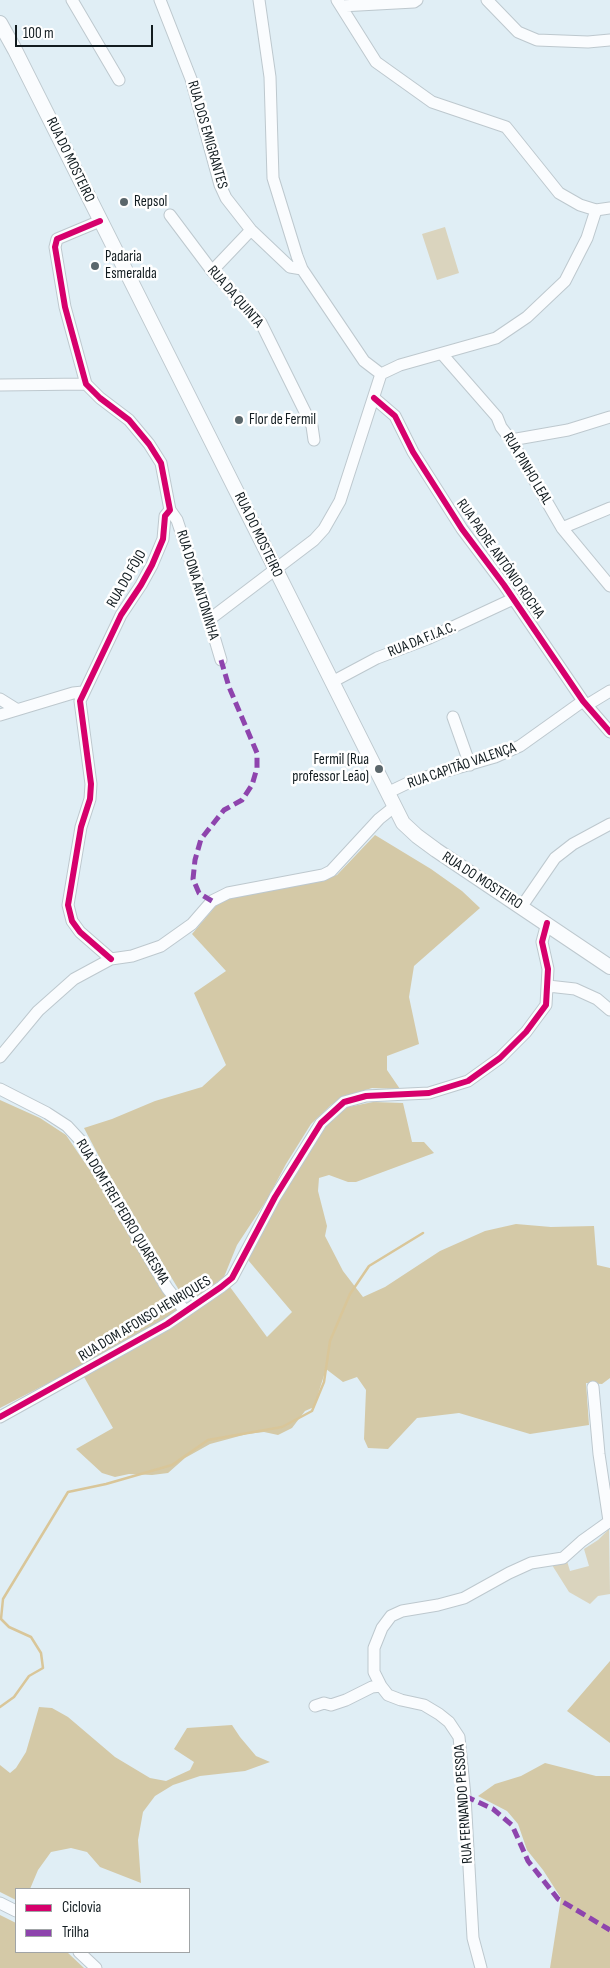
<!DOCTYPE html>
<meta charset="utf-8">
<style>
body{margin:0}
#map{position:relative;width:610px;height:1968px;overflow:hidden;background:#e0eef5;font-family:"Sofia Sans Condensed",sans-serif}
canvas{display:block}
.legend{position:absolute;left:15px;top:1888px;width:175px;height:65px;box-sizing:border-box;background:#fff;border:1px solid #a0a4a6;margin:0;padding:6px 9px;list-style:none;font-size:15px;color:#121c20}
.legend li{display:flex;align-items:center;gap:10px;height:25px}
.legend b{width:25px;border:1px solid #a0a4a6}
.scale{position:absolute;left:15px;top:25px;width:138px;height:22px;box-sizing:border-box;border:2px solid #121c20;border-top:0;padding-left:6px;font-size:15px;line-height:18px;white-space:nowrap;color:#121c20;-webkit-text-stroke:4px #fff;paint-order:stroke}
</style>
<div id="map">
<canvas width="610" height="1968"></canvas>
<ul class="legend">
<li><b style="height:6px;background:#d6006c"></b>Ciclovia</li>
<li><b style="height:6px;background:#8e44ad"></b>Trilha</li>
</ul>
<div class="scale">100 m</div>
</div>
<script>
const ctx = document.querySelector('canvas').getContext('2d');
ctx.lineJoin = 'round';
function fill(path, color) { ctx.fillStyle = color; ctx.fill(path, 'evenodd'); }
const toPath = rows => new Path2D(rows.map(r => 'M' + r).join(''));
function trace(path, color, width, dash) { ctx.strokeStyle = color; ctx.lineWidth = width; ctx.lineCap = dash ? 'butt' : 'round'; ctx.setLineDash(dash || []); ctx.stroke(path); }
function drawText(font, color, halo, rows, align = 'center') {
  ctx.font = font + ' "Sofia Sans Condensed",sans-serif'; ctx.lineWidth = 5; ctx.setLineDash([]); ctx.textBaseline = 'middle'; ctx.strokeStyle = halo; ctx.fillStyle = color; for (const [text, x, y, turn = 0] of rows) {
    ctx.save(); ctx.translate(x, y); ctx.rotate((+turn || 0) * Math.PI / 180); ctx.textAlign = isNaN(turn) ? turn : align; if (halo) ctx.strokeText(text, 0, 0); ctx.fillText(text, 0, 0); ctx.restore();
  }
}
fill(toPath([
 [445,227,459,273,437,280,422,234],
 [609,1529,610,1594,598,1596,590,1604,569,1592,552,1565,567,1561,570,1571,589,1566,584,1549,598,1540]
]), '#dad4be');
fill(toPath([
 [375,835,431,869,462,891,480,908,414,966,409,997,419,1044,387,1056,387,1070,400,1089,372,1088,346,1096,331,1105,311,1124,286,1164,268,1198,237,1245,224,1277,199,1296,185,1300,104,1166,84,1128,112,1119,155,1101,202,1087,226,1065,194,993,226,971,192,934,220,901,246,894,311,882,337,875],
 [0,1100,40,1118,66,1135,117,1210,178,1311,105,1354,0,1408],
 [373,1102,403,1103,412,1142,424,1142,434,1153,356,1182,348,1182,329,1175,319,1178,318,1191,327,1226,325,1236,343,1271,363,1297,385,1287,440,1251,485,1231,516,1224,551,1227,594,1226,597,1265,610,1268,610,1378,602,1384,586,1383,589,1425,530,1434,459,1413,417,1418,388,1449,368,1448,364,1439,366,1390,357,1377,343,1382,326,1369,314,1407,305,1411,292,1428,278,1435,264,1432,247,1434,210,1444,185,1458,168,1473,152,1475,129,1474,115,1477,102,1473,76,1449,113,1428,84,1377,211,1301,230,1287,267,1337,292,1312,248,1260,260,1233,318,1134,343,1108],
 [610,1661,610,1743,567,1711],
 [39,1707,52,1708,68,1717,115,1757,150,1778,166,1781,190,1770,194,1762,174,1749,187,1728,232,1725,240,1737,256,1756,270,1762,245,1771,200,1776,173,1785,155,1796,143,1812,138,1840,141,1883,100,1867,87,1852,71,1848,51,1852,38,1870,30,1889,16,1889,16,1900,0,1892,0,1765,10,1773,16,1768,26,1752],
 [545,1763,596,1776,610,1776,610,1968,550,1968,561,1898,543,1870,527,1850,518,1824,507,1811,478,1796,495,1784,521,1776],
 [0,1915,16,1923,16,1952,67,1952,84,1968,0,1968]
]), '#d4c9a7');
trace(toPath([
 [0,1707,14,1697,29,1676,43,1668,41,1653,31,1637,9,1627,1,1619,3,1599,68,1492,106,1484,172,1465,208,1440,282,1427,312,1411,324,1382,330,1341,350,1294,369,1266,423,1233]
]), '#d9c699', 2.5);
const minor = toPath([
 [72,0,119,80],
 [160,0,191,79,220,185,226,198,251,230,290,267,302,269],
 [259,0,270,77,273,178,297,256,302,269,364,361,381,374],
 [337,0,376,62,432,102,506,127,559,193,580,205,596,210,610,208],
 [487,0,518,32,537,40,588,42,610,40],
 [341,6,414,2,417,0],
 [170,215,212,271,261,323,312,426,314,440],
 [100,221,57,239,55,247,65,307,86,384,100,398,129,420,149,444,161,463,170,510,165,516,163,539,152,565,141,585,121,615,80,701,91,784,90,799,81,827,68,905,72,921,80,932,111,959],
 [212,271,251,230],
 [442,354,497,417,501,427,511,440,562,528,610,586],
 [381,374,400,365,496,338,527,317,565,281,587,238,596,210],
 [0,385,86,384],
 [374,398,395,416,413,452,462,529,504,585,583,701,610,732],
 [511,440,568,430,610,417],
 [170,510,177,520,199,586,221,660],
 [562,528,610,508],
 [210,619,314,540,324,529,340,501,381,374],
 [332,682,377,658,427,639,513,599],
 [0,699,16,709],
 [587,705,610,691],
 [0,715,73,693,83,692],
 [453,717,470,765],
 [387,793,412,781,495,757,520,746,583,701],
 [522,906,555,858,573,844,610,824],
 [548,986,575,989,597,999,610,1010],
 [0,1057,38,1011,74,979,111,959,132,956,161,946,192,924,212,901,228,893,323,875,331,871,379,819,394,807],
 [0,1089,47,1113,67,1126,80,1140,167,1288,185,1311],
 [593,1387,599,1454,609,1521],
 [0,1417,167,1324,221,1287,232,1278,275,1197,321,1123,344,1102,366,1096,429,1093,468,1081,500,1058,526,1032,546,1005,548,969,542,942,547,923],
 [381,1686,388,1695,401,1700,424,1705,439,1714,449,1722,459,1737,465,1796,473,1938,481,1968],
 [315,1706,324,1703,331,1705,346,1700,372,1687,381,1686,374,1672,374,1648,382,1628,391,1616,402,1611,438,1605,464,1598,509,1573,531,1563,563,1558,582,1541,610,1521],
 [0,1903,16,1911],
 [79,1952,96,1968]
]);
const major = toPath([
 [0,23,15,50,403,823,417,836,436,850,610,967]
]);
trace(minor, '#bdc8ce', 13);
trace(major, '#bdc8ce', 16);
trace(minor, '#fafcfe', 11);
trace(major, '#fafcfe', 14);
trace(toPath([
 [212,901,199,893,193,879,195,860,201,839,224,810,242,800,252,785,257,768,257,753,229,687,221,660],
 [465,1796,493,1809,512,1825,528,1861,558,1899,610,1930]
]), '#8e44ad', 5, [10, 5]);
trace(toPath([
 [100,221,57,239,55,247,65,307,86,384,100,398,129,420,149,444,161,463,170,510,165,516,163,539,152,565,141,585,121,615,80,701,91,784,90,799,81,827,68,905,72,921,80,932,111,959],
 [374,398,395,416,413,452,462,529,504,585,583,701,610,732],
 [0,1417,167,1324,221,1287,232,1278,275,1197,321,1123,344,1102,366,1096,429,1093,468,1081,500,1058,526,1032,546,1005,548,969,542,942,547,923]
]), '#d6006c', 6);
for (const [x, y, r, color] of [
 [124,202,5,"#5a666b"],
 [95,266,5,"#5a666b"],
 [239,420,5,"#5a666b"],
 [379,769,5,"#5a666b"]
]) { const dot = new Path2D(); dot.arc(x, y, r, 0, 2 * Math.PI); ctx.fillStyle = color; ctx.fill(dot); trace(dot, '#fff', 2); }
drawText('15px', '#121c20', '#fff', [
 ["RUA DOS EMIGRANTES",207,135,74],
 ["RUA DO MOSTEIRO",70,160,64],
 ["RUA DA QUINTA",235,297,49],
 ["RUA PINHO LEAL",527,469,59],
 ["RUA DO MOSTEIRO",258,535,64],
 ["RUA PADRE ANTÓNIO ROCHA",500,559,55],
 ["RUA DO FÔJO",127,579,-60],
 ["RUA DONA ANTONINHA",197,585,73],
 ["RUA DA F.I.A.C.",422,640,-22],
 ["RUA CAPITÃO VALENÇA",462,766,-19],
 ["RUA DO MOSTEIRO",482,881,33],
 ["RUA DOM FREI PEDRO QUARESMA",122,1212,59],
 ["RUA DOM AFONSO HENRIQUES",145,1319,-31],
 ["RUA FERNANDO PESSOA",464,1804,-94]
]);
drawText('15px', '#121c20', '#fff', [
 ["Repsol",134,202],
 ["Padaria",105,257],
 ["Esmeralda",105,274],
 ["Flor de Fermil",249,420],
 ["Fermil (Rua",369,760,"right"],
 ["professor Leão)",369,777,"right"]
], 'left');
</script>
